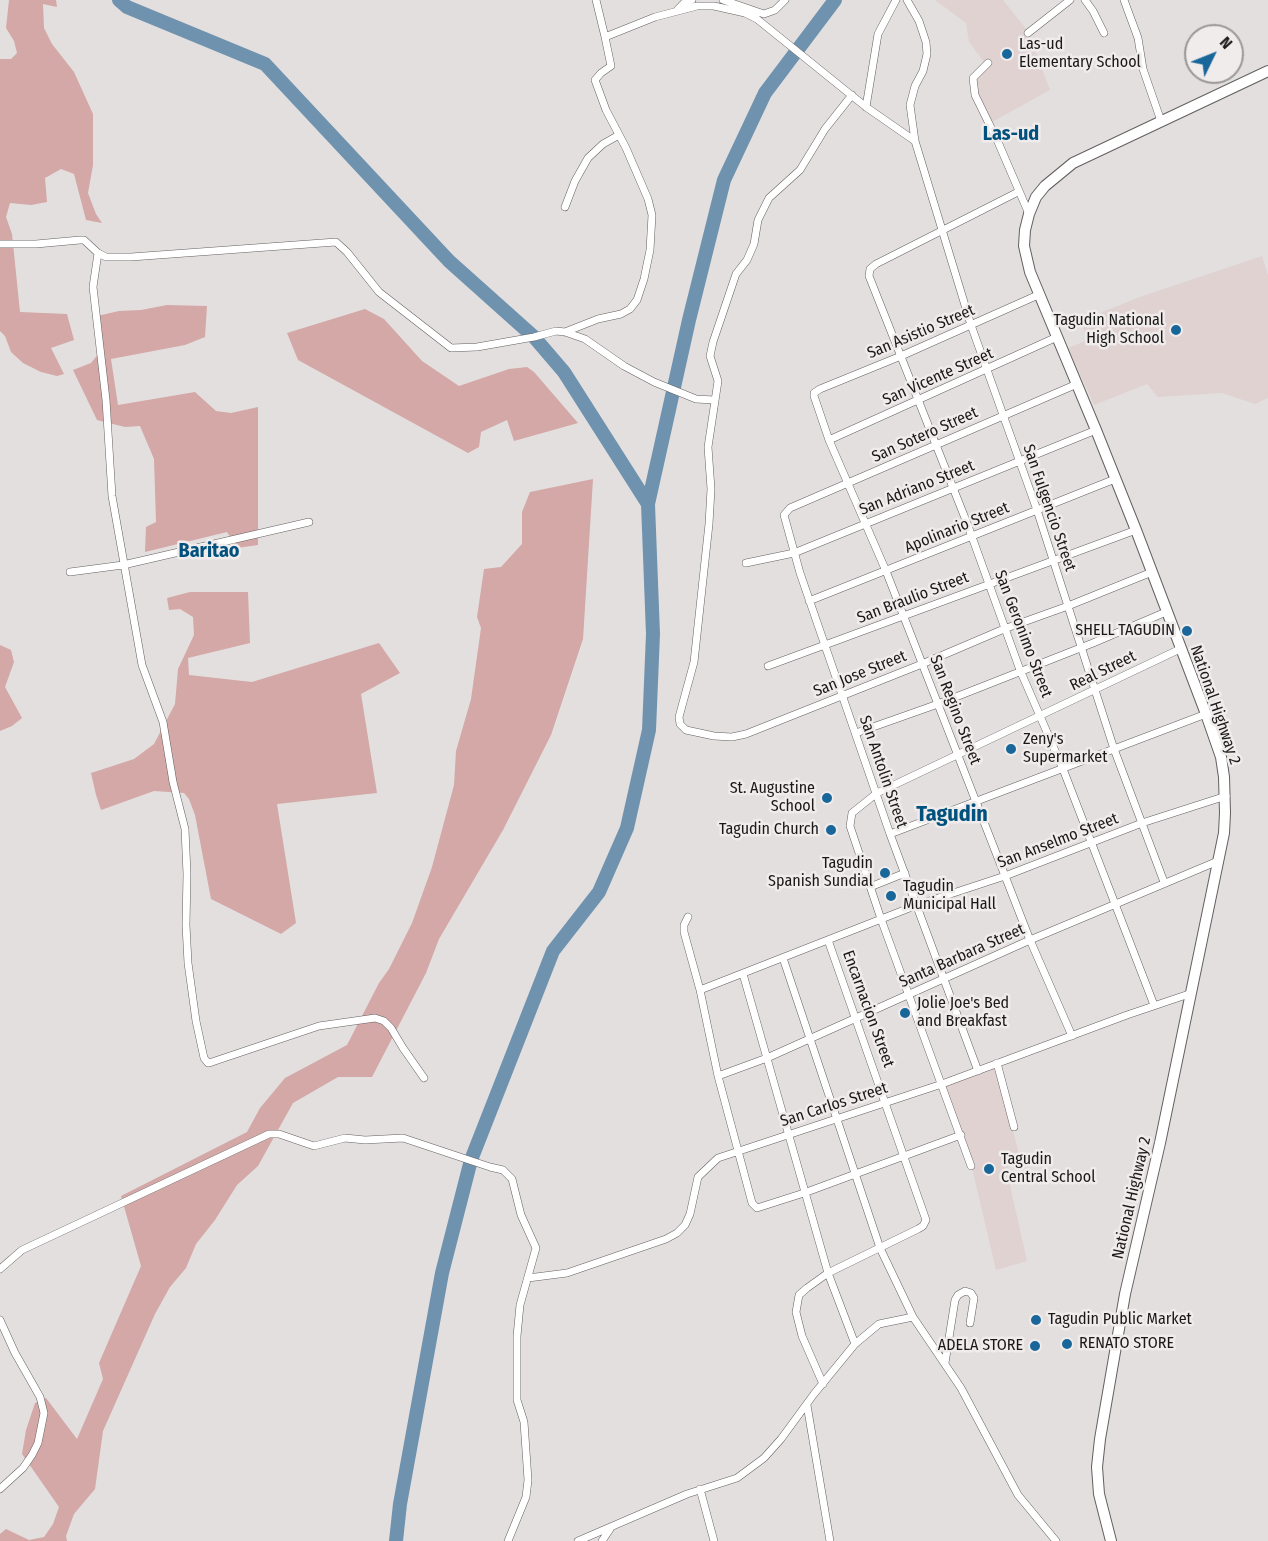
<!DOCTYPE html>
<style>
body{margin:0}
#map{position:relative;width:1268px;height:1541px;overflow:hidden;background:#e3dfde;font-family:"Fira Sans Condensed",sans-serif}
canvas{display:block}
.north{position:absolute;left:1184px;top:24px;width:60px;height:60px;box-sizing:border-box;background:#f0ecec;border:2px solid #9a9797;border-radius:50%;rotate:47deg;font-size:16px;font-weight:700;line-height:24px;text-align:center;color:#1a1818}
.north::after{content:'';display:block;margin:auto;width:21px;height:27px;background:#19679a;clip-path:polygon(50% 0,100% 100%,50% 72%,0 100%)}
</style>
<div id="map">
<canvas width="1268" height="1541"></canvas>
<div class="north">N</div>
</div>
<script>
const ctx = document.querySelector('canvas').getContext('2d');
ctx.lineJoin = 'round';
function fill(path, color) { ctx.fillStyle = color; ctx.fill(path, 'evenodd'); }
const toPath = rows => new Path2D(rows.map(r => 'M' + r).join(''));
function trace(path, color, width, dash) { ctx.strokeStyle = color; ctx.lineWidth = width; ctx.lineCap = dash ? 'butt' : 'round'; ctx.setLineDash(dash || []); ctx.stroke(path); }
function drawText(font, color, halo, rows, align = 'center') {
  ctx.font = font + ' "Fira Sans Condensed",sans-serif'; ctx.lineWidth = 5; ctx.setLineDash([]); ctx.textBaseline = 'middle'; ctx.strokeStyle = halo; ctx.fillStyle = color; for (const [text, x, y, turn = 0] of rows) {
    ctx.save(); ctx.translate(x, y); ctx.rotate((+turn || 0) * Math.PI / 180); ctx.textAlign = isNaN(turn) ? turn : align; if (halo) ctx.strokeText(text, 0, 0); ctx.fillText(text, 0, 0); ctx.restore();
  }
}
fill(toPath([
 [935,0,1003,0,1027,30,1050,90,992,122,980,102,974,79,987,66,969,42,966,23],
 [1262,256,1268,276,1268,398,1255,404,1222,393,1158,397,1147,384,1094,405,1068,348,1088,340,1080,321,1140,297],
 [995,1067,1003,1092,1021,1162,1006,1168,1027,1261,996,1270,973,1172,946,1085]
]), '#dfd2d1');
fill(toPath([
 [9,0,56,0,57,7,43,4,44,28,52,44,74,72,93,114,93,165,88,193,96,214,102,223,86,220,74,174,61,169,45,178,47,202,31,205,10,203,6,217,12,234,20,312,67,314,74,340,51,348,64,374,57,376,41,372,23,363,11,352,5,336,0,331,0,59,11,59,17,53,14,41,6,28],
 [167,305,207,306,205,337,185,345,111,359,118,405,195,392,216,411,231,413,258,407,258,545,237,548,227,532,145,552,146,527,156,522,154,459,140,426,125,427,97,420,73,370,91,363,99,353,93,317,119,311,141,310],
 [365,309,384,319,422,361,459,386,509,369,527,367,534,372,578,423,514,441,507,420,481,432,479,447,468,453,298,360,287,333],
 [593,479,583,639,551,735,503,830,439,939,426,973,372,1077,338,1077,293,1103,258,1166,237,1185,215,1220,196,1244,186,1268,170,1287,155,1314,103,1431,95,1489,74,1514,66,1536,67,1541,0,1541,0,1534,6,1529,29,1540,44,1537,53,1524,59,1507,22,1454,26,1430,35,1403,46,1398,77,1439,103,1379,99,1363,141,1266,121,1196,247,1132,260,1108,285,1078,347,1045,379,983,389,969,412,923,432,867,454,785,456,751,471,699,481,628,477,617,484,569,501,567,522,544,522,512,530,492],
 [190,592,248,592,250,643,188,658,189,675,252,682,379,643,400,673,361,694,377,793,277,804,296,923,281,934,211,899,195,815,189,799,184,793,154,791,101,810,96,795,91,773,134,759,154,744,175,704,178,669,194,635,193,617,180,609,169,610,167,598],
 [0,645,11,650,14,662,5,687,22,718,12,726,0,731]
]), '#d3a8a7');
trace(toPath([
 [119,0,127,7,265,64,449,261,534,337,564,372,648,504],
 [396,1541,400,1504,442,1273,471,1160,553,951,599,892,627,828,649,730,653,634,648,504,689,320,724,180,765,93,835,0]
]), '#6f93af', 14);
const minor = toPath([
 [596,0,605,37,655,17,697,6,714,6,745,13,757,19,866,107,915,141],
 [723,0,764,14,775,10,785,0],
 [907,0,919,21,926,42,927,54,923,71,915,86,910,105,915,141,971,325,1037,510,1114,749,1164,882],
 [1085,0,1093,11,1104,33],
 [1124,0,1138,38,1143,69,1161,121],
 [678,9,685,2,692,0],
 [1028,33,1070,0],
 [988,63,973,78,975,95,998,142,1029,214],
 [852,95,825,129,800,170,769,198,758,220,754,244,747,260,736,274,713,342,710,356,718,381,708,447,711,489,709,524,694,662,679,717,680,724,686,730,714,736,732,737,746,734,922,664,1004,629,1068,606,1152,572],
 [866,107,878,34,896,0],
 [1018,192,876,264,870,269,869,276,967,523,1020,670,1063,769,1154,1005],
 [565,207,575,181,588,158,603,144,619,135],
 [0,244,36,244,80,240,84,240,98,253,106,257,131,257,336,242,347,252,379,292,451,348,477,347,534,337,556,331,565,332,585,339,624,366,654,382,696,399,714,400],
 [98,253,93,287,106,400,112,496,142,665,163,722,173,782,185,829,187,874,186,925,188,963,196,1021,204,1058,208,1063,212,1062,319,1026,375,1018,384,1021,391,1028,403,1048,424,1078],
 [1038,295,901,356,820,389,814,393,814,396,829,440,886,571,1030,940,1072,1036],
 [565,332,598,319,621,314,630,309,637,300,644,279,650,250,652,215,648,199,626,148,606,110,595,80,601,73,611,66,605,37],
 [829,440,1057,337],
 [746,563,794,553,1096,430],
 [70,572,123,565,309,522],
 [809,601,1115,479],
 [768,666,1136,530],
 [856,733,938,704,1093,643,1166,612],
 [890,834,1206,714],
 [870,887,905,873],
 [688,917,684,925,684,932,700,990,718,1076,752,1203,757,1208,804,1193,961,1135],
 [783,958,880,1248,913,1317,961,1388,1018,1495,1056,1541],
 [743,974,828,1273,855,1344],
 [700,990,917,905,1005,876,1142,823,1226,796],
 [997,1063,1014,1127],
 [978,1071,890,834,800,573,784,515,790,508,1077,384],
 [718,1076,767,1058,1030,940,1218,861],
 [971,1166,881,919,850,826,852,813,877,793,1180,649],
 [0,1269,22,1250,269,1134,279,1134,314,1146,345,1138,365,1140,403,1138,490,1167,503,1170,512,1179,521,1215,536,1248,520,1305,517,1336,517,1400,524,1422,528,1480,526,1497,508,1541],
 [528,1278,567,1273,666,1239,677,1233,685,1225,690,1214,698,1177,718,1158,942,1084,1127,1015,1189,994],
 [0,1320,15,1353,40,1397,44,1413,38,1443,32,1455,23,1468,0,1489],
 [945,1363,955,1300,958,1295,965,1291,971,1293,974,1298,970,1323],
 [823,1384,802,1336,796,1312,799,1295,807,1288,828,1273,918,1229,923,1226,926,1220,828,940],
 [807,1405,830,1541],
 [700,1489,714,1541],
 [578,1541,687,1494,737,1478,764,1458,781,1439,814,1394,855,1344,879,1324,913,1317],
 [602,1541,610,1529]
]);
const trunk = toPath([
 [1111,1541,1099,1494,1097,1467,1100,1439,1125,1294,1160,1143,1224,833,1225,813,1224,777,1221,757,1206,714,1136,530,1096,430,1030,272,1024,246,1025,230,1029,214,1036,197,1045,186,1073,163,1268,71]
]);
trace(minor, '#646060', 8);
trace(trunk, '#646060', 12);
trace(minor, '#fff', 7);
trace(trunk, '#fff', 10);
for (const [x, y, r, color] of [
 [1007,54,6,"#19679a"],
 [1176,330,6,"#19679a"],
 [1187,631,6,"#19679a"],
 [1011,749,6,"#19679a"],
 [827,798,6,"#19679a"],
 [831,830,6,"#19679a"],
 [885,873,6,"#19679a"],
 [891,896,6,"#19679a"],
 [905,1013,6,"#19679a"],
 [989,1169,6,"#19679a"],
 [1036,1320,6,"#19679a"],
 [1067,1344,6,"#19679a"],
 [1035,1346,6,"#19679a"]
]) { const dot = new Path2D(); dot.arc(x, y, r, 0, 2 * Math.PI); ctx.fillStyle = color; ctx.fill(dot); trace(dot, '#f0ecec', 2); }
drawText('16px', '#1a1818', '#f0ecec', [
 ["Las-ud",1019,45],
 ["Elementary School",1019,63],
 ["Tagudin National",1164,321,"right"],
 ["High School",1164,339,"right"],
 ["SHELL TAGUDIN",1175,631,"right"],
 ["Zeny's",1023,740],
 ["Supermarket",1023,758],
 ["St. Augustine",815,789,"right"],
 ["School",815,807,"right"],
 ["Tagudin Church",819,830,"right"],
 ["Tagudin",873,864,"right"],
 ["Spanish Sundial",873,882,"right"],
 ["Tagudin",903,887],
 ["Municipal Hall",903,905],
 ["Jolie Joe's Bed",917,1004],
 ["and Breakfast",917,1022],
 ["Tagudin",1001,1160],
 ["Central School",1001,1178],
 ["Tagudin Public Market",1048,1320],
 ["RENATO STORE",1079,1344],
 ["ADELA STORE",1023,1346,"right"]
], 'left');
drawText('16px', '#1a1818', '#f0ecec', [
 ["San Asistio Street",921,332,-23],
 ["San Vicente Street",938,377,-24],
 ["San Sotero Street",925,435,-24],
 ["San Adriano Street",917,488,-22],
 ["San Fulgencio Street",1049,508,71],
 ["Apolinario Street",957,528,-22],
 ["San Braulio Street",913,598,-21],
 ["San Geronimo Street",1023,634,69],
 ["Real Street",1103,671,-26],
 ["San Jose Street",860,674,-22],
 ["National Highway 2",1215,705,71],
 ["San Regino Street",955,710,69],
 ["San Antolin Street",883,772,71],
 ["San Anselmo Street",1058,841,-21],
 ["Santa Barbara Street",962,956,-24],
 ["Encarnacion Street",868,1009,70],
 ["San Carlos Street",834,1105,-18],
 ["National Highway 2",1132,1198,-77]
]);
drawText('bold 20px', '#00517e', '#f0ecec', [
 ["Las-ud",1011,134],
 ["Baritao",209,551]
]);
drawText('bold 22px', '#00517e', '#f0ecec', [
 ["Tagudin",952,815]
]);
</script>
